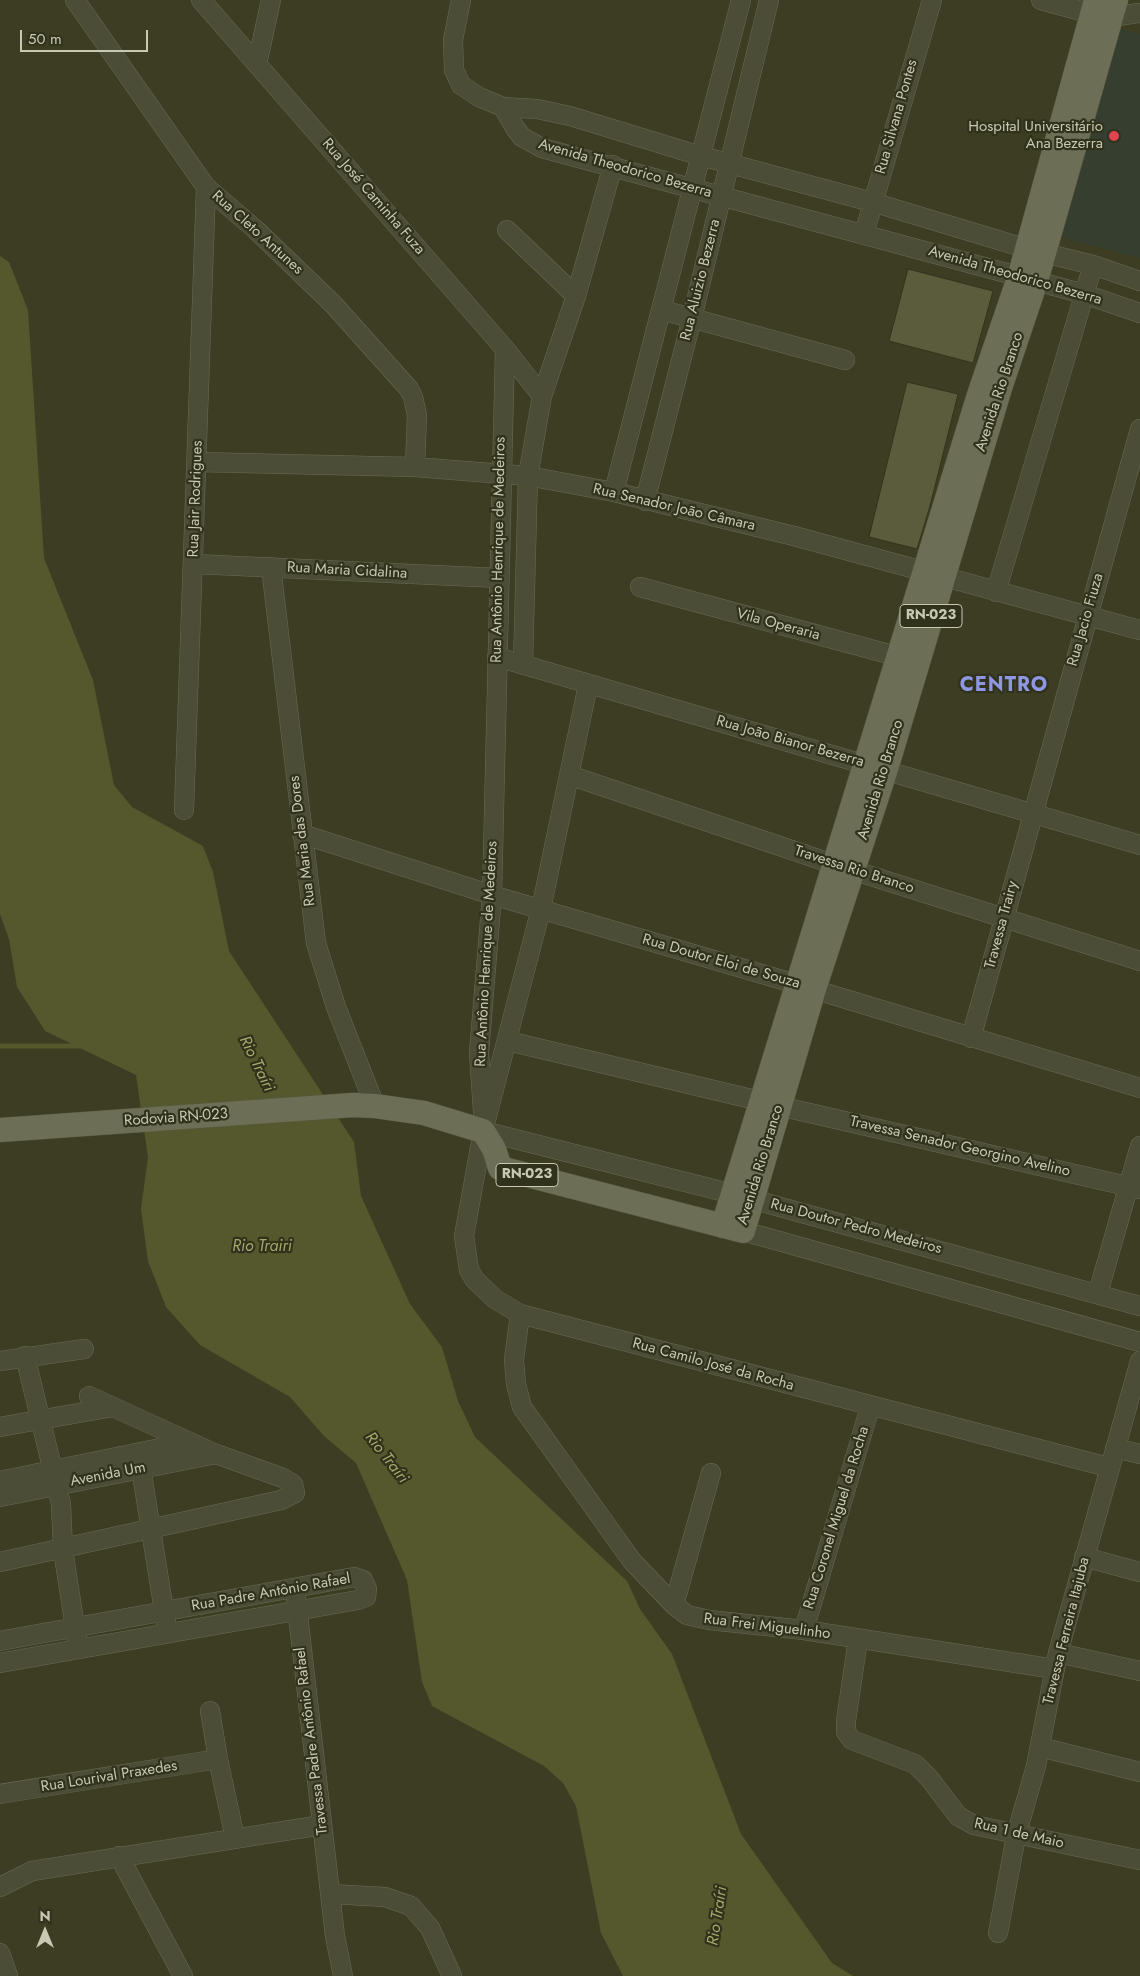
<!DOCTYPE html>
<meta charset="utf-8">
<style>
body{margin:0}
#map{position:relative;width:1140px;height:1976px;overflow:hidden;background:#3c3d23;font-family:Jost,sans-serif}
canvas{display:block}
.north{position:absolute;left:20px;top:1906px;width:50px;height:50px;-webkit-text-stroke:4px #31321c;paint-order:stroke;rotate:0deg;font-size:14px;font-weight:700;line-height:20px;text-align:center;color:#c7c9b3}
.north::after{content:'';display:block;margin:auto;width:18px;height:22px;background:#c7c9b3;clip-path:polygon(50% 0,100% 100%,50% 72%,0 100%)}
.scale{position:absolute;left:20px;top:30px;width:128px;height:22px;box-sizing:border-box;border:2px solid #c7c9b3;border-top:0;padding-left:6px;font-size:15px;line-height:18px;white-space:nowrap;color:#c7c9b3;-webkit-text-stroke:4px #31321c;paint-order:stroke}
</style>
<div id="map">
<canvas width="1140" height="1976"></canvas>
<div class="north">N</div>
<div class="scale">50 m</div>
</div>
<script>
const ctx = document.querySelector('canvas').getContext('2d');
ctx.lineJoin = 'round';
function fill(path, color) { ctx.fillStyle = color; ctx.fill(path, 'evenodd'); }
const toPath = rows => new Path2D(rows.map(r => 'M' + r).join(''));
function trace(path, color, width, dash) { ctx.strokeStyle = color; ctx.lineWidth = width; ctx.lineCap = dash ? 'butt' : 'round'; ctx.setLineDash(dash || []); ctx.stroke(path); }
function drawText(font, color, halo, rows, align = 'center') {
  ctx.font = font + ' Jost,sans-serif'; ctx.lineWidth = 4.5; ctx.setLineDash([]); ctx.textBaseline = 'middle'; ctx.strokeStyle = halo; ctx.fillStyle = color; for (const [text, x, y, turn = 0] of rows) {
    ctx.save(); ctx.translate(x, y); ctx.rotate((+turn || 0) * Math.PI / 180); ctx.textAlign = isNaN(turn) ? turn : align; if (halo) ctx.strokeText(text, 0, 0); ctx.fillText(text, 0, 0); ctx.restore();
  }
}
fill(toPath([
 [1117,28,1140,34,1140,258,1061,237]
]), '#353e2f');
fill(toPath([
 [0,256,9,262,28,310,44,558,93,680,114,785,132,807,203,846,213,872,229,951,354,1142,361,1196,410,1304,442,1347,458,1401,475,1437,627,1581,640,1609,672,1654,741,1834,832,1963,853,1976,623,1976,601,1933,576,1806,563,1783,544,1766,432,1706,422,1682,407,1580,356,1463,324,1436,290,1397,200,1345,166,1307,148,1261,141,1209,148,1157,136,1075,45,1031,17,987,9,939,0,914]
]), '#55582c');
trace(toPath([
 [0,1046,82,1046]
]), '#55582c', 5);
const building = toPath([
 [908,269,993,291,973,363,889,341,908,269],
 [907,382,958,394,930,506,917,549,869,537,907,382]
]);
fill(building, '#5a5c3c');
trace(building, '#33341e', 1);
const minor = toPath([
 [75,0,206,187,255,229,333,304,409,389,413,397,417,415,415,467],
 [201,0,505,349,542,396],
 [461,0,453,40,454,70,461,85,479,97,503,107,537,109,570,116,701,156,872,202,1028,249,1093,265,1140,281],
 [1041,0,1092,14,1111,17,1139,13],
 [257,64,271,0],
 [503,107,515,128,522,137,542,148,1084,294,1140,313],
 [507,230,576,296],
 [864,234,932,0],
 [662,310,845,360],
 [197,462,415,467,528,476,614,492,794,536,1140,630],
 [614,492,741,0],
 [645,501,692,318,769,0],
 [194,564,499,578],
 [271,567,316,943,336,1007,375,1106],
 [640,587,911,660],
 [996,592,1093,265],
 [497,657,1140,845],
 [523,665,528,476,542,396,576,296,613,165],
 [588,685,541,909,483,1131,464,1236,469,1270,475,1280,495,1299,520,1314,1108,1467],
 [569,775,833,864,1140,961],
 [184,810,206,187],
 [302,834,492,895,796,984,1140,1088],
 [971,1038,1140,429],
 [508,1041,760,1101],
 [779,1106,1140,1189],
 [483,1112,479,1053,492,895,505,349],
 [483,1131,733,1194,1140,1306],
 [743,1231,1140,1342],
 [1098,1293,1140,1146],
 [520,1314,514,1360,516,1384,522,1407,632,1561,674,1605,687,1615,709,1620,804,1630,1055,1669],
 [25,1356,61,1504,63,1550,77,1640],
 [0,1361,84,1349],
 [0,1427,113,1407],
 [1115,1448,1140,1454],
 [139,1456,166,1623],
 [0,1481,190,1442],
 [0,1497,216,1454],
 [1084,1557,1140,1572],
 [0,1562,281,1500,295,1493,293,1484,283,1478,216,1454,89,1396],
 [296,1598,335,1936,343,1976],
 [674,1605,711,1473],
 [804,1630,870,1407],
 [858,1639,846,1721,846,1732,852,1740,915,1764,929,1778,958,1816,974,1825,1140,1860],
 [0,1641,354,1577,363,1580,367,1589,366,1597,358,1600,0,1663],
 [1058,1653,1140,1671],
 [210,1711,218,1759,235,1838],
 [1040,1747,1140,1772],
 [0,1794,218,1759],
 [119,1856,183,1976],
 [0,1887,32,1871,322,1825],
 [330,1894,385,1897,411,1906,430,1928,452,1976],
 [998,1933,1016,1836,1036,1766,1058,1653,1140,1361],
 [0,1953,8,1976]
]);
const major = toPath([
 [0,1130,353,1105,375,1106,424,1113,483,1131,494,1149,500,1168,743,1231,814,989,886,769,1000,388,1036,281,1116,0],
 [723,1226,979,395,1019,278,1096,0]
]);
trace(minor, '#6a6b55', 20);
trace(major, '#585943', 25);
trace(minor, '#4c4d37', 19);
trace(major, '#6c6e55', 24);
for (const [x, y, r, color] of [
 [1114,136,6,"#e0444e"]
]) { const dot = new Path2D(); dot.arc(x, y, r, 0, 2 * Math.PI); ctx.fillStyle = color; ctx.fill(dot); trace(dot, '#31321c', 2); }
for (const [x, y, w] of [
 [931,616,62],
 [527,1175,62]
]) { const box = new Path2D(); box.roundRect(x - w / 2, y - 11.5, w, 23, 4); ctx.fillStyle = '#31321c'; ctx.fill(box); trace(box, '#c7c9b3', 1); }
drawText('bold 14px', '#c7c9b3', null, [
 ["RN-023",931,616],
 ["RN-023",527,1175]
]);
drawText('15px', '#c7c9b3', '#31321c', [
 ["Rua Silvana Pontes",897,117,-74],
 ["Avenida Theodorico Bezerra",625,169,16],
 ["Rua José Caminha Fuza",373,197,49],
 ["Rua Cleto Antunes",257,233,42],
 ["Avenida Theodorico Bezerra",1015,276,16],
 ["Rua Aluizio Bezerra",701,280,-76],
 ["Avenida Rio Branco",1000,392,-72],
 ["Rua Jair Rodrigues",196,499,-88],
 ["Rua Senador João Câmara",674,508,13],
 ["Rua Antônio Henrique de Medeiros",499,550,-89],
 ["Rua Maria Cidalina",347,571,3],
 ["Rua Jacio Fiuza",1086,620,-74],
 ["Vila Operaria",778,625,15],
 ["Rua João Bianor Bezerra",790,742,16],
 ["Avenida Rio Branco",881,780,-73],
 ["Rua Maria das Dores",303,841,-97],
 ["Travessa Rio Branco",854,870,18],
 ["Travessa Trairy",1002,925,-75],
 ["Rua Antônio Henrique de Medeiros",487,954,-87],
 ["Rua Doutor Eloi de Souza",721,962,16],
 ["Rodovia RN-023",176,1118,-4],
 ["Travessa Senador Georgino Avelino",960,1147,13],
 ["Avenida Rio Branco",761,1165,-73],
 ["Rua Doutor Pedro Medeiros",856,1227,15],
 ["Rua Camilo José da Rocha",713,1365,15],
 ["Avenida Um",108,1475,-11],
 ["Rua Coronel Miguel da Rocha",837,1518,-73],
 ["Rua Padre Antônio Rafael",271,1593,-10],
 ["Rua Frei Miguelinho",767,1627,7],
 ["Travessa Ferreira Itajuba",1067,1631,-76],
 ["Travessa Padre Antônio Rafael",312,1741,-97],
 ["Rua Lourival Praxedes",109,1777,-9],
 ["Rua 1 de Maio",1019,1834,13]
]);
drawText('15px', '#c7c9b3', '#31321c', [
 ["Hospital Universitário",1103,127],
 ["Ana Bezerra",1103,144]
], 'right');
drawText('italic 16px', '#a6a96b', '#31321c', [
 ["Rio Traíri",256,1064,64],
 ["Rio Trairi",262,1247],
 ["Rio Traíri",386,1458,52],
 ["Rio Traíri",718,1916,-81]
]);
ctx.letterSpacing = '1px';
drawText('bold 20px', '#8f97e3', '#31321c', [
 ["CENTRO",1004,686]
]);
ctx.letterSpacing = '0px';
</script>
